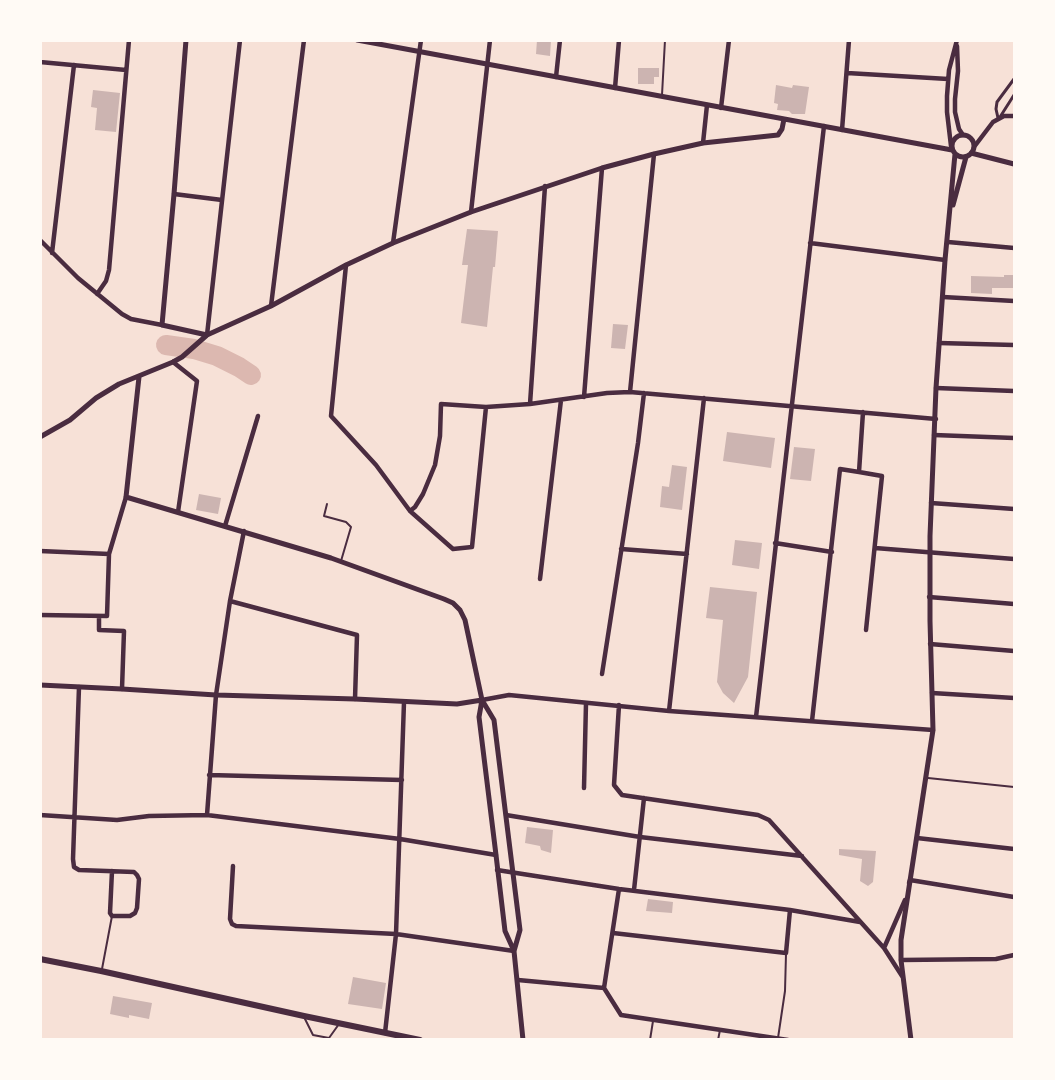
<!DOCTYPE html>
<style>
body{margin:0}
#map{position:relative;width:1055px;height:1080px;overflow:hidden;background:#f7e1d7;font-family:"Open Sans",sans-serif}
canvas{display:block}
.frame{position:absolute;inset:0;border:42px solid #fffaf5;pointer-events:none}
</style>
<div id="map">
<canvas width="1055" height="1080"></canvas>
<div class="frame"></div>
</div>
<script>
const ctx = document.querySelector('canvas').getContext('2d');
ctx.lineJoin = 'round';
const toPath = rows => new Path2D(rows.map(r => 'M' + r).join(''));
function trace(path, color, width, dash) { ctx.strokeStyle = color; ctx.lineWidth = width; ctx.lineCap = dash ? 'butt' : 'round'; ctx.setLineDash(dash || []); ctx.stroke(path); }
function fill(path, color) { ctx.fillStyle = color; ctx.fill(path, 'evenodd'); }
trace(toPath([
 [166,345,194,349,217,356,239,367,251,375]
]), '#dcb8b0', 20);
fill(toPath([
 [537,40,551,40,550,56,536,54],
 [638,68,659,68,659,77,654,77,654,84,638,84],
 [776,85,792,88,793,85,809,87,805,114,792,114,789,111,777,110,778,104,774,103],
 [93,90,120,93,116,132,95,130,97,108,91,107],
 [467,229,498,231,495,267,493,267,487,327,461,323,468,265,462,265],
 [1004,275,1014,275,1014,288,992,288,992,294,971,293,971,276,1004,277],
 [613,324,628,325,625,349,611,348],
 [727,432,775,438,771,468,723,461],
 [794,447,815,449,811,481,790,479],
 [672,465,687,467,682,510,660,507,662,486,669,487],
 [199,494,221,498,218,514,196,510],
 [735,540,762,543,759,569,732,565],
 [710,587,757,592,748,677,734,703,723,693,717,682,723,620,706,618],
 [527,827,553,830,551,853,541,850,540,846,525,843],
 [839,849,876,851,873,882,868,886,860,881,862,859,839,855],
 [648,899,673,902,672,913,646,911],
 [353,977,386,983,382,1009,348,1004],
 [113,996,152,1003,149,1019,129,1015,129,1018,110,1014]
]), '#ccb4b1');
trace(toPath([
 [662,95,665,40],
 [327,504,324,516,346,522,351,527,341,561],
 [928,778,1014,787],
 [102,969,112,916],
 [305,1019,313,1035,329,1038,339,1024],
 [778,1038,785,991,786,954],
 [650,1040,653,1021],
 [718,1040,720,1030]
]), '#4a2c40', 2);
trace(toPath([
 [1000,117,1014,95],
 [998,118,996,109,997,102,1014,79]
]), '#4a2c40', 3);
trace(toPath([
 [957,46,958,71,955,99,955,112,959,129,963,135],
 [40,62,126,70],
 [847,73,948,79],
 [556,77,560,40],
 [615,88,619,40],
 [721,108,729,40],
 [842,130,849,40],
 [703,143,707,105],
 [951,146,947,112,947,96,949,70,957,40],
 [974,147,993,122,1004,116,1014,116],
 [174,194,222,200],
 [471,212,490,40],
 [40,240,78,278,122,314,131,319,162,325],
 [948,242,1014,248],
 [393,243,421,40],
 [810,243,945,260],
 [52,253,74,65],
 [346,265,331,416,376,465,410,511,453,549,472,547,486,407],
 [97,294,106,281,109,270,129,40],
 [943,297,1014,301],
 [271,306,304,40],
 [207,335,240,40],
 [939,343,1014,345],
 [173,362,197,381,178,512],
 [936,388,1014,391],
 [630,392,654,154],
 [584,397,602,168],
 [530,404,545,186],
 [934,435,1014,438],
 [859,472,882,476,866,630],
 [931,503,1014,509],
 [410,511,415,507,423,494,435,465,440,436,441,404,486,407,530,404,607,393,630,392,936,419],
 [225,526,258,416],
 [775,543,832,552],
 [875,548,1014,559],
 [621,549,687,554],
 [40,551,109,554],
 [540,579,561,400],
 [929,597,1014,604],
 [230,601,357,635,355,699],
 [40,615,107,616,109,554,126,497],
 [99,616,99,630,124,631,122,689],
 [930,644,1014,651],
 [602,674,638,443,644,393],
 [79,687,73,859,74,867,79,870,134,872,137,875,139,879,137,908,135,913,130,916,112,916,110,913,112,871],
 [932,693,1014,698],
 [482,700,509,695,669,711,933,730],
 [619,705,614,785,622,795,758,815,769,820,884,948,902,976],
 [669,711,704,398],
 [756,717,824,126],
 [812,721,840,469,859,472,863,412],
 [209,775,402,780],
 [584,788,586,703],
 [40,815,117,820,149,816,207,815,400,839,496,855],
 [207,815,216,695,230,601,244,531],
 [506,815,640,837,802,856],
 [917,838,1014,849],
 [233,866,230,919,232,924,236,926,396,934,514,951],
 [497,870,619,889,790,910,860,922],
 [909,883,910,880,1014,897],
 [634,890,644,798],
 [613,933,786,953,790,910],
 [884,948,905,900],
 [901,960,996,959,1014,955],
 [518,980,604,988],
 [604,988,621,1015,788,1040],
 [604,988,619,889],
 [385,1033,396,934,404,702]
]), '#4a2c40', 4.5);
trace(toPath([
 [186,40,174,194,162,325,207,335],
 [357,40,952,150],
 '952 146a11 11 0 1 1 22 0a11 11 0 1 1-22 0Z',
 [971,153,1014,164],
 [953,205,966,157],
 [139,377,126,497,331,558,444,599,453,603,460,610,465,620,482,700,494,720,520,930,514,951],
 [40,437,70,420,96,398,119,384,173,362,182,357,207,335,271,306,346,265,393,243,471,212,602,168,654,154,703,143,778,135,782,129,784,119],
 [40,685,122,689,216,695,355,699,457,704,482,700],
 [482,700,479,717,496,855,505,931,514,951,523,1040],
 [911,1040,901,960,901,940,933,730,930,621,930,536,936,388,945,260,955,154]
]), '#4a2c40', 5);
trace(toPath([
 [40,959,101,971,304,1016,420,1040]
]), '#4a2c40', 6);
</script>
